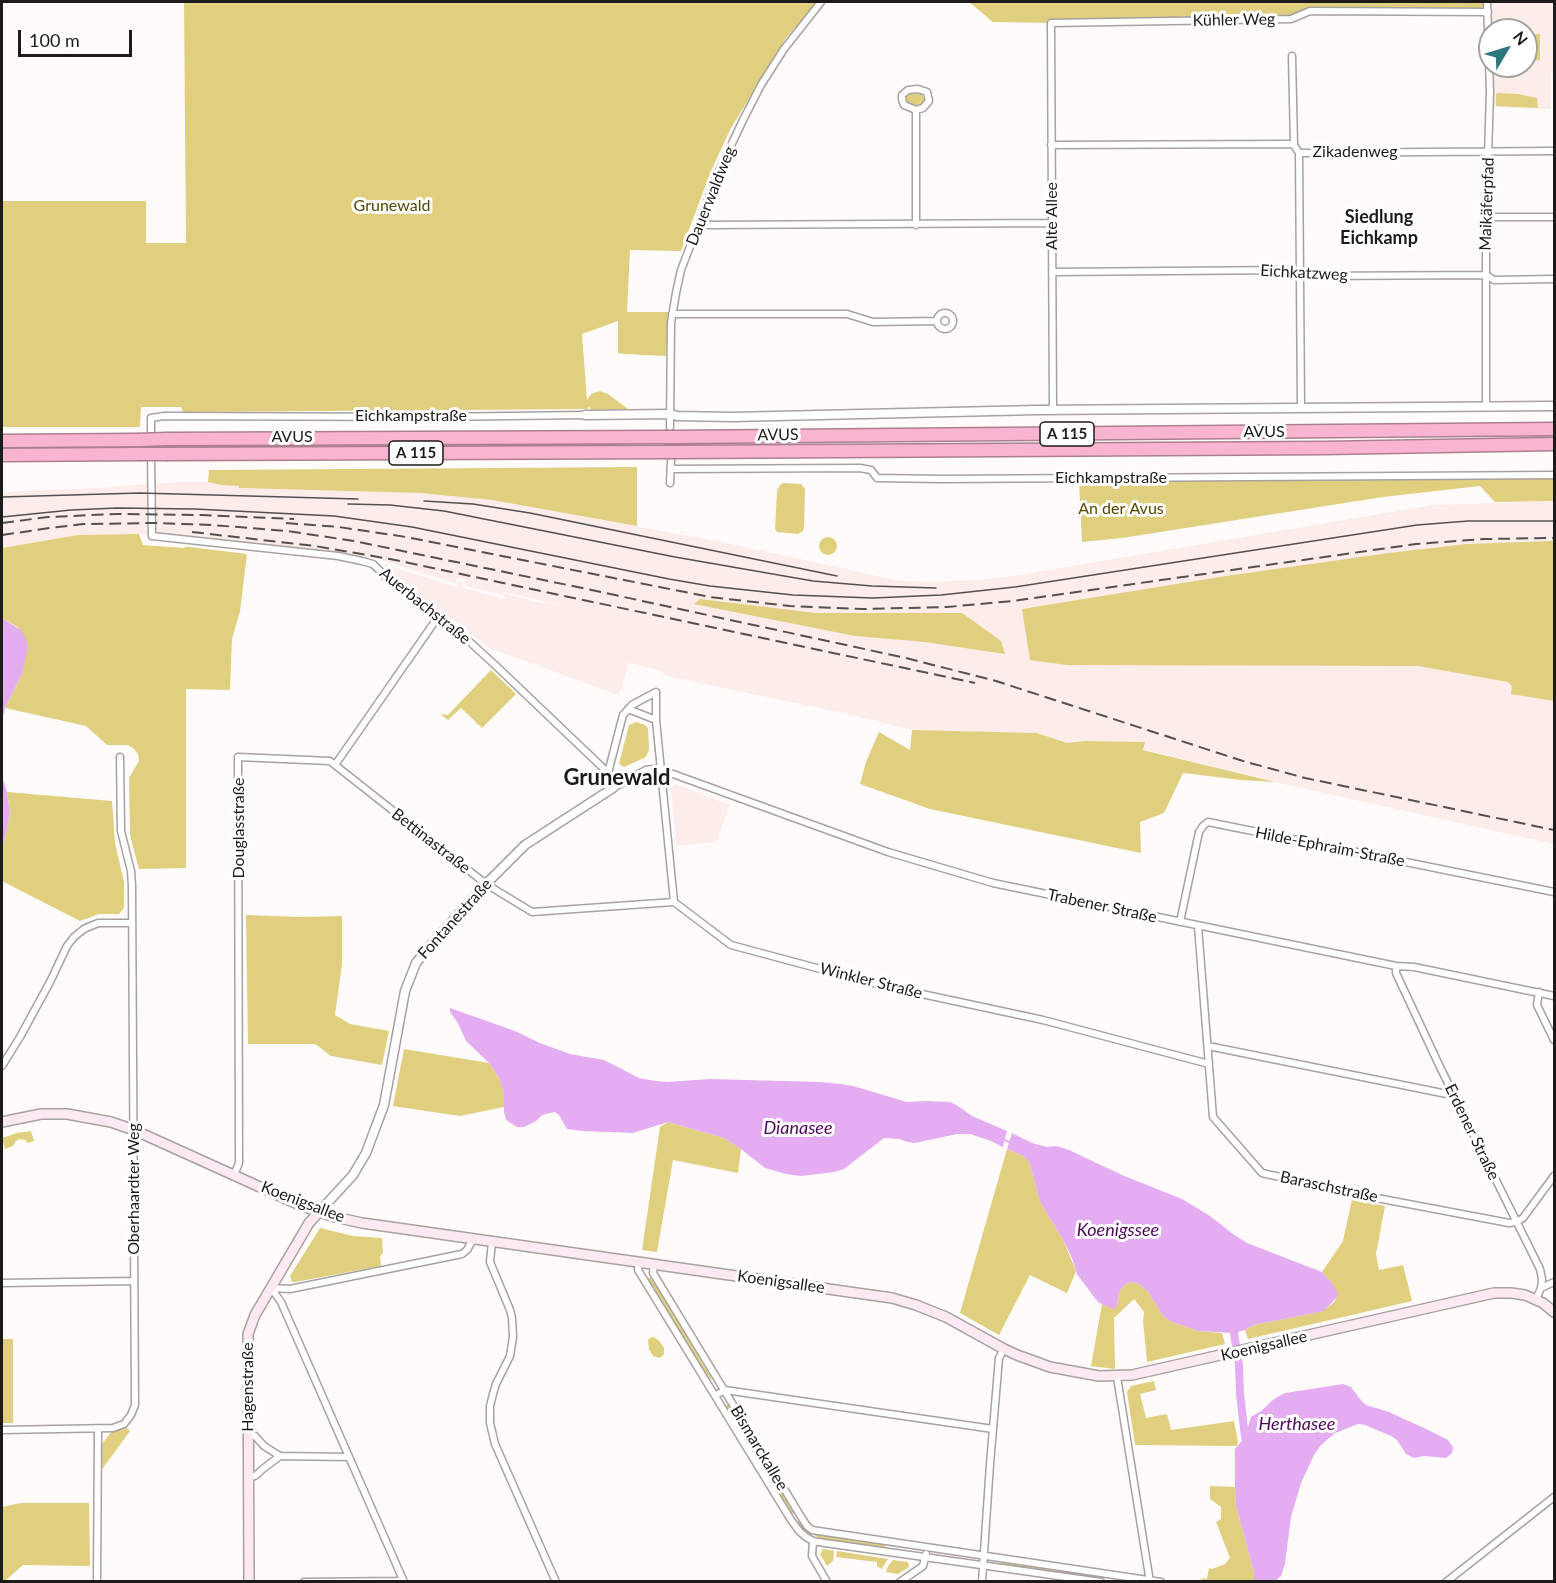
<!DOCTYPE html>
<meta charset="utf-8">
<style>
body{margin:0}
#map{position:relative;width:1556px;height:1583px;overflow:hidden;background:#fffbfa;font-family:Lato,sans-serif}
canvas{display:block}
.frame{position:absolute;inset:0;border:3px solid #1d1a1a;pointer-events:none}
.north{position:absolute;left:1478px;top:18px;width:60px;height:60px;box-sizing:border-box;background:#fff;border:2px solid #a5a3a3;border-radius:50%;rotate:52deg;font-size:16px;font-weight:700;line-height:24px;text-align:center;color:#1d1a1a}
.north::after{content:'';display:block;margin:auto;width:21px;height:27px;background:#2d777c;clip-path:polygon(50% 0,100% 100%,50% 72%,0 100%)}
.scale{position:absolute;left:18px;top:30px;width:114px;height:27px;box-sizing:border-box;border:3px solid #1d1a1a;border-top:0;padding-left:8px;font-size:18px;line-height:21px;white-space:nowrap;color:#1d1a1a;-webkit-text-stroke:4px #fff;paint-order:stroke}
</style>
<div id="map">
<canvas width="1556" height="1583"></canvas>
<div class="frame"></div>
<div class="north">N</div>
<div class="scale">100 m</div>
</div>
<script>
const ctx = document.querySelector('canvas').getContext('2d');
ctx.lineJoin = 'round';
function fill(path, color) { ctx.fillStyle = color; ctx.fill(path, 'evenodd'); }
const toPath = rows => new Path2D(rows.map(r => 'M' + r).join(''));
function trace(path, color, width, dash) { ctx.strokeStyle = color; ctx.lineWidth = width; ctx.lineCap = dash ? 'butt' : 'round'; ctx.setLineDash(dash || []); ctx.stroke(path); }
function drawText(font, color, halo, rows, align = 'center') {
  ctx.font = font + ' Lato,sans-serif'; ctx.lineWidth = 6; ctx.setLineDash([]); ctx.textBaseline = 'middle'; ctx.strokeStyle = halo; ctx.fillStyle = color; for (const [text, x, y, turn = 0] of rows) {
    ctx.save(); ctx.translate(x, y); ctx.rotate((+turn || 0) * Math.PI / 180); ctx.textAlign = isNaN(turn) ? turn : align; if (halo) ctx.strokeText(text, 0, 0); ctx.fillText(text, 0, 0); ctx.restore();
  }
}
fill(toPath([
 [1491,2,1554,2,1554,74,1551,74,1551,109,1493,107,1493,66,1526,66,1526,30,1492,30],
 [185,482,208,482,221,485,239,486,240,488,420,493,492,500,722,542,900,581,935,582,978,580,1019,575,1433,505,1554,501,1554,844,1275,782,1143,749,1144,742,1085,741,1067,743,1037,733,912,730,843,713,667,676,659,670,628,663,623,684,618,695,487,647,461,625,402,584,383,564,456,587,459,581,463,582,464,588,503,599,505,593,536,602,561,605,504,592,503,595,466,586,465,579,458,578,455,583,378,559,311,549,139,534,78,535,2,548,2,493,37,490,77,489],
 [675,784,730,805,716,842,676,846,671,788]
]), '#fcecea');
fill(toPath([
 [184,2,818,2,786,38,731,128,711,171,681,251,630,250,627,312,668,312,666,356,625,354,618,353,618,321,582,334,587,400,591,394,600,391,608,394,628,409,592,410,588,406,588,409,183,412,181,407,141,407,140,427,2,427,2,201,146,201,146,243,186,243],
 [969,2,1487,2,1488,12,1310,11,1291,19,1051,23,993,22],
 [1526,34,1540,34,1540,60,1526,61],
 [1498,93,1518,94,1537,98,1538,108,1496,106,1496,94],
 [910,94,921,94,925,99,924,103,921,105,910,106,906,104,905,100,906,97],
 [637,467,637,526,492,500,420,493,239,488,239,486,221,485,208,482,209,470],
 [1554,478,1554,501,1495,502,1480,486,1383,497,1122,538,1082,542,1079,481],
 [783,483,801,484,805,489,804,527,803,531,798,534,777,532,775,529,777,491,780,485],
 [139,534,143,545,184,548,185,547,189,547,247,554,240,611,232,639,230,690,186,689,186,868,139,869,130,835,129,778,139,761,138,754,134,749,128,745,107,745,86,726,5,708,22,674,19,628,2,618,2,548,78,535],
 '819 546a9 9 0 1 1 18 0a9 9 0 1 1-18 0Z',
 [1554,541,1554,701,1511,694,1512,686,1508,682,1418,666,1067,665,1030,660,1022,609,1226,576,1389,553,1467,544],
 [700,599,815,613,962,613,1001,641,1005,654,925,642,855,636,694,604],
 [491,670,516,694,482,728,461,708,448,720,440,714,448,715],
 [636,722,645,725,648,728,649,750,646,757,624,767,619,764,629,725],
 [912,730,1037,733,1067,743,1085,741,1145,742,1143,750,1275,782,1241,780,1183,773,1164,813,1140,822,1141,853,930,809,860,784,866,762,879,732,910,750],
 [7,792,112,801,115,843,124,882,124,908,119,914,99,914,80,921,2,881,2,851,10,814],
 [246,915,301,917,342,916,342,964,335,1015,350,1024,389,1031,382,1065,331,1056,315,1044,248,1044],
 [404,1049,489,1063,499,1078,502,1086,504,1093,504,1107,460,1116,393,1106],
 [668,1122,724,1138,741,1149,738,1173,673,1160,657,1252,642,1250,660,1127],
 [31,1131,34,1141,28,1143,25,1140,19,1139,15,1142,13,1146,5,1149,2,1138,17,1133],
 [1007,1149,1025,1157,1029,1162,1040,1202,1063,1240,1076,1271,1067,1293,1030,1275,999,1335,960,1313],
 [1352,1199,1385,1206,1376,1254,1379,1270,1403,1265,1412,1301,1248,1339,1245,1330,1254,1325,1323,1311,1334,1302,1337,1297,1331,1282,1322,1272,1343,1241],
 [320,1228,353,1236,382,1238,383,1253,380,1256,381,1266,295,1282,292,1282,290,1276],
 [647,1278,652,1278,713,1381,706,1375],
 [1130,1282,1139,1284,1148,1292,1164,1317,1172,1322,1198,1331,1222,1333,1225,1344,1147,1362,1143,1321,1144,1312,1134,1299,1114,1318,1115,1369,1091,1366,1102,1304,1108,1307,1117,1306,1119,1293,1122,1287],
 [654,1337,659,1341,664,1348,664,1354,660,1358,653,1356,649,1349,648,1341,649,1338],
 [2,1339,13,1339,13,1423,2,1423],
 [1154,1381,1156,1390,1140,1394,1146,1418,1167,1414,1171,1430,1234,1421,1238,1442,1237,1446,1135,1445,1127,1392,1131,1386],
 [729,1404,763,1462,760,1464,725,1406],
 [124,1425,130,1431,100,1472,100,1448,102,1444,111,1432],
 [768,1470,794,1512,792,1515,765,1472],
 [1210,1486,1235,1487,1236,1506,1254,1573,1254,1581,1201,1582,1202,1578,1207,1579,1209,1568,1212,1569,1225,1564,1230,1558,1216,1522,1221,1519,1221,1507,1210,1499],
 [21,1503,89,1503,90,1566,23,1565,5,1581,2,1581,2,1507],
 [799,1521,806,1530,812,1533,885,1544,885,1548,821,1539,803,1529,796,1523],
 [823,1549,834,1551,833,1561,827,1566,820,1554],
 [837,1551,888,1559,881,1570,881,1568,877,1567,877,1562,836,1557],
 [893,1560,908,1562,909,1567,898,1574,886,1572,888,1566],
 [1002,1561,1051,1568,1050,1572,1001,1565],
 [1060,1570,1131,1581,1133,1581,1060,1573]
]), '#e0cf7e');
fill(toPath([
 [2,618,21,630,26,639,28,647,22,674,5,708,2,721],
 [2,776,7,792,10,814,2,851],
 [450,1008,515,1031,540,1043,570,1054,604,1060,639,1078,655,1081,668,1082,709,1079,820,1082,841,1084,853,1086,907,1102,926,1101,950,1102,958,1106,972,1116,1007,1131,1003,1147,991,1141,970,1134,957,1134,915,1143,908,1142,899,1139,884,1138,844,1169,834,1172,801,1176,786,1174,765,1168,741,1149,724,1138,668,1122,633,1133,582,1131,567,1129,559,1115,555,1112,542,1115,536,1121,524,1127,517,1127,506,1120,504,1112,504,1093,499,1078,489,1063,466,1041,458,1023,450,1012],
 [1012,1133,1032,1143,1047,1147,1056,1146,1069,1150,1122,1175,1182,1199,1210,1216,1233,1234,1247,1243,1322,1272,1331,1282,1338,1293,1337,1297,1324,1311,1254,1325,1245,1330,1234,1333,1198,1331,1172,1322,1164,1317,1148,1292,1139,1284,1130,1282,1122,1287,1119,1293,1117,1306,1114,1309,1108,1307,1098,1302,1094,1297,1077,1274,1072,1258,1063,1240,1040,1202,1029,1162,1025,1157,1007,1149],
 [1343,1384,1351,1387,1360,1399,1366,1405,1389,1412,1426,1429,1448,1440,1453,1447,1452,1453,1446,1458,1424,1456,1414,1458,1406,1454,1397,1440,1391,1436,1365,1425,1358,1424,1335,1433,1321,1445,1314,1455,1301,1483,1291,1517,1285,1564,1281,1576,1275,1581,1254,1581,1254,1573,1236,1506,1235,1487,1235,1449,1245,1437,1251,1417,1261,1411,1274,1399,1285,1393]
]), '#e4adf1');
trace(toPath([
 [1005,1140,1009,1142]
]), '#e4adf1', 2);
trace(toPath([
 [1234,1333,1239,1365,1240,1394,1245,1437]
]), '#e4adf1', 8);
const minor = toPath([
 [1292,56,1294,145],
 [918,89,927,92,929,101,923,108,916,110,904,105,902,99,902,95,908,90,918,89],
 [1051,145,1289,144,1294,145,1299,153,1554,151],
 [1299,153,1301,407],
 [1486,217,1554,217],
 [699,223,707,225,1052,223],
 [916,225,916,110],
 [1052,272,1289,270,1310,276,1486,275,1494,280,1554,279],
 '937 321a8 8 0 1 1 16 0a8 8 0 1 1-16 0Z',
 [672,314,847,314,873,322,937,321],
 [1486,407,1486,220,1490,92,1487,2],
 [1053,410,1051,23,1291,19,1310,11,1488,12],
 [670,427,671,323,676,293,681,270,719,171,743,120,761,85,784,49,821,2],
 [151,442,151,418,164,416,433,417,585,415],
 [151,452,152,536,338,556,362,561,373,564,395,586,460,633,494,664,601,766,608,773,613,788,646,770,653,769,662,770,888,852,993,883,1396,966,1414,967,1554,996],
 [671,469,860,468,871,470,877,478,942,479,1554,475],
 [670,483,671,461],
 [628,709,656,720],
 [335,765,486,884,532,912,674,902],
 [608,773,623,715,632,705,656,692,656,720,674,902,731,945,880,985,1043,1020,1209,1064],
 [1180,922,1199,832,1203,826,1208,822,1554,892],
 [1198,926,1213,1117,1262,1173,1361,1195,1509,1223,1516,1222,1523,1218,1554,1176],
 [1396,966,1396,973,1440,1067,1540,1269,1542,1279,1541,1288,1536,1299],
 [1539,992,1537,1005,1554,1040],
 [1208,1046,1447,1094,1453,1094],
 [2,1066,20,1037,50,982,67,946,74,937,84,929,98,923,132,923],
 [234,1175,239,1163,238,757,330,761,335,765,438,617],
 [492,1242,490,1262,510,1310,512,1318,513,1337,510,1356,496,1384,493,1394,490,1406,490,1423,495,1444,556,1582],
 [639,1263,638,1270,791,1520,800,1532,806,1537,813,1541,825,1543,1101,1582],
 [654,1265,653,1273,800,1515,807,1526,812,1530,1161,1582],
 [2,1283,134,1281],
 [271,1288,281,1302,404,1582],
 [271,1288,290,1289,462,1254,467,1250,473,1239],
 [1541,1288,1554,1282],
 [1117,1377,1150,1582],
 [716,1395,725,1390,993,1429],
 [2,1430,113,1428,124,1424,131,1415,135,1405,132,886,131,871,121,831,120,757],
 [248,1436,255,1436,264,1446,280,1456,349,1457],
 [248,1477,255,1476,264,1468,280,1456],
 [813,1541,812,1556,827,1582],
 [97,1582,98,1429],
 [304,1582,397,1581,403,1580],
 [900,1582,923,1566,926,1554],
 [982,1582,990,1464,999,1358,1004,1349],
 [1446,1582,1554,1497]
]);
const tertiary = toPath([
 [585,415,670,414,677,416,732,417,1037,410,1554,406],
 [319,1212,353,1175,366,1153,384,1105,405,991,416,963,429,947,486,884,525,845,613,788]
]);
const secondary = toPath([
 [2,1122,41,1114,67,1114,111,1122,134,1130,302,1206,335,1217,362,1223,892,1298,916,1305,946,1317,1004,1349,1017,1355,1050,1367,1099,1376,1132,1375,1494,1293,1511,1293,1525,1295,1543,1303,1554,1312],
 [249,1582,248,1334,255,1315,309,1223,319,1212]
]);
const motorway = toPath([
 [676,437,1554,429],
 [167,439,664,437],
 [2,441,138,440],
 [676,452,1325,448,1554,444],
 [168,454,664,452],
 [2,455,138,454]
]);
trace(minor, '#a7a1a0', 9);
trace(tertiary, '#a7a1a0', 11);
trace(secondary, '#a7a1a0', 12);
trace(motorway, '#ac7f90', 15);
trace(minor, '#fff', 6);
trace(tertiary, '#fff', 8);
trace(secondary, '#fde9f1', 9);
trace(motorway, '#f9b5cf', 12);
trace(toPath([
 [2,497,140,493,358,499],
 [424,501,473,504,530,513,837,576],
 [348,504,390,505,444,511,675,557,813,581,872,586,936,588],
 [2,517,71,510,117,508,195,509,334,516,412,527,669,579,710,586,793,595,873,598,941,595,1015,587,1417,525,1468,521,1554,521]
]), '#535050', 1.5);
trace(toPath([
 [2,523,48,517,117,514,202,515,294,519],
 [286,523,339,527,406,537,710,597,790,606,863,609,947,607,1013,601,1416,544,1484,539,1554,538],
 [192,532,315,546,390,559,975,683],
 [2,535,50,528,83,524,154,523,212,525,287,531,354,541,587,589,906,658,996,681,1243,761,1305,778,1554,830]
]), '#535050', 2, [12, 6]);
const motorwayBridge = toPath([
 [664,437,676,437],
 [138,440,167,439],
 [664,452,676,452],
 [138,454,168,454]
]);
trace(motorwayBridge, '#ac7f90', 15, []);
trace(motorwayBridge, '#f9b5cf', 12);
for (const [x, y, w] of [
 [1067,434,54],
 [416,453,54]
]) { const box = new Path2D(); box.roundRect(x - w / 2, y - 12, w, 24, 4.5); ctx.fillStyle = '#fff'; ctx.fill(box); trace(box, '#1d1a1a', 1.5); }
drawText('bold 15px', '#1d1a1a', null, [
 ["A 115",1067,434],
 ["A 115",416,453]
]);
drawText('16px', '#1d1a1a', '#fff', [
 ["Kühler Weg",1234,20,-1],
 ["Zikadenweg",1355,152],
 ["Dauerwaldweg",711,196,-68],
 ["Maikäferpfad",1487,204,-88],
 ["Alte Allee",1052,216,-90],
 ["Eichkatzweg",1304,273,3],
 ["Eichkampstraße",411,416],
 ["AVUS",1264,432],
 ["AVUS",778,435,-1],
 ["AVUS",292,437],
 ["Eichkampstraße",1111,478],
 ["Auerbachstraße",425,606,39],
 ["Douglasstraße",239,828,-90],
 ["Bettinastraße",431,841,38],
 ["Hilde-Ephraim-Straße",1330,847,11],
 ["Trabener Straße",1102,906,12],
 ["Fontanestraße",455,919,-48],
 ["Winkler Straße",871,981,14],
 ["Erdener Straße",1472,1132,64],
 ["Baraschstraße",1329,1187,12],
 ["Oberhaardter Weg",134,1189,-90],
 ["Koenigsallee",303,1202,21],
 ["Koenigsallee",781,1282,8],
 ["Koenigsallee",1264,1346,-13],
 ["Hagenstraße",248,1387,-90],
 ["Bismarckallee",759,1448,59]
]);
drawText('16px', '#544700', '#fff', [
 ["Grunewald",392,206],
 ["An der Avus",1121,509]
]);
drawText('bold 18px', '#1d1a1a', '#fff', [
 ["Siedlung",1379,217],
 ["Eichkamp",1379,238]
]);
drawText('italic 18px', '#4d085b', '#fff', [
 ["Dianasee",798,1128],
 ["Koenigssee",1118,1230],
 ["Herthasee",1297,1424]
]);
drawText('bold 22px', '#1d1a1a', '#fff', [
 ["Grunewald",617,778]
]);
</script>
